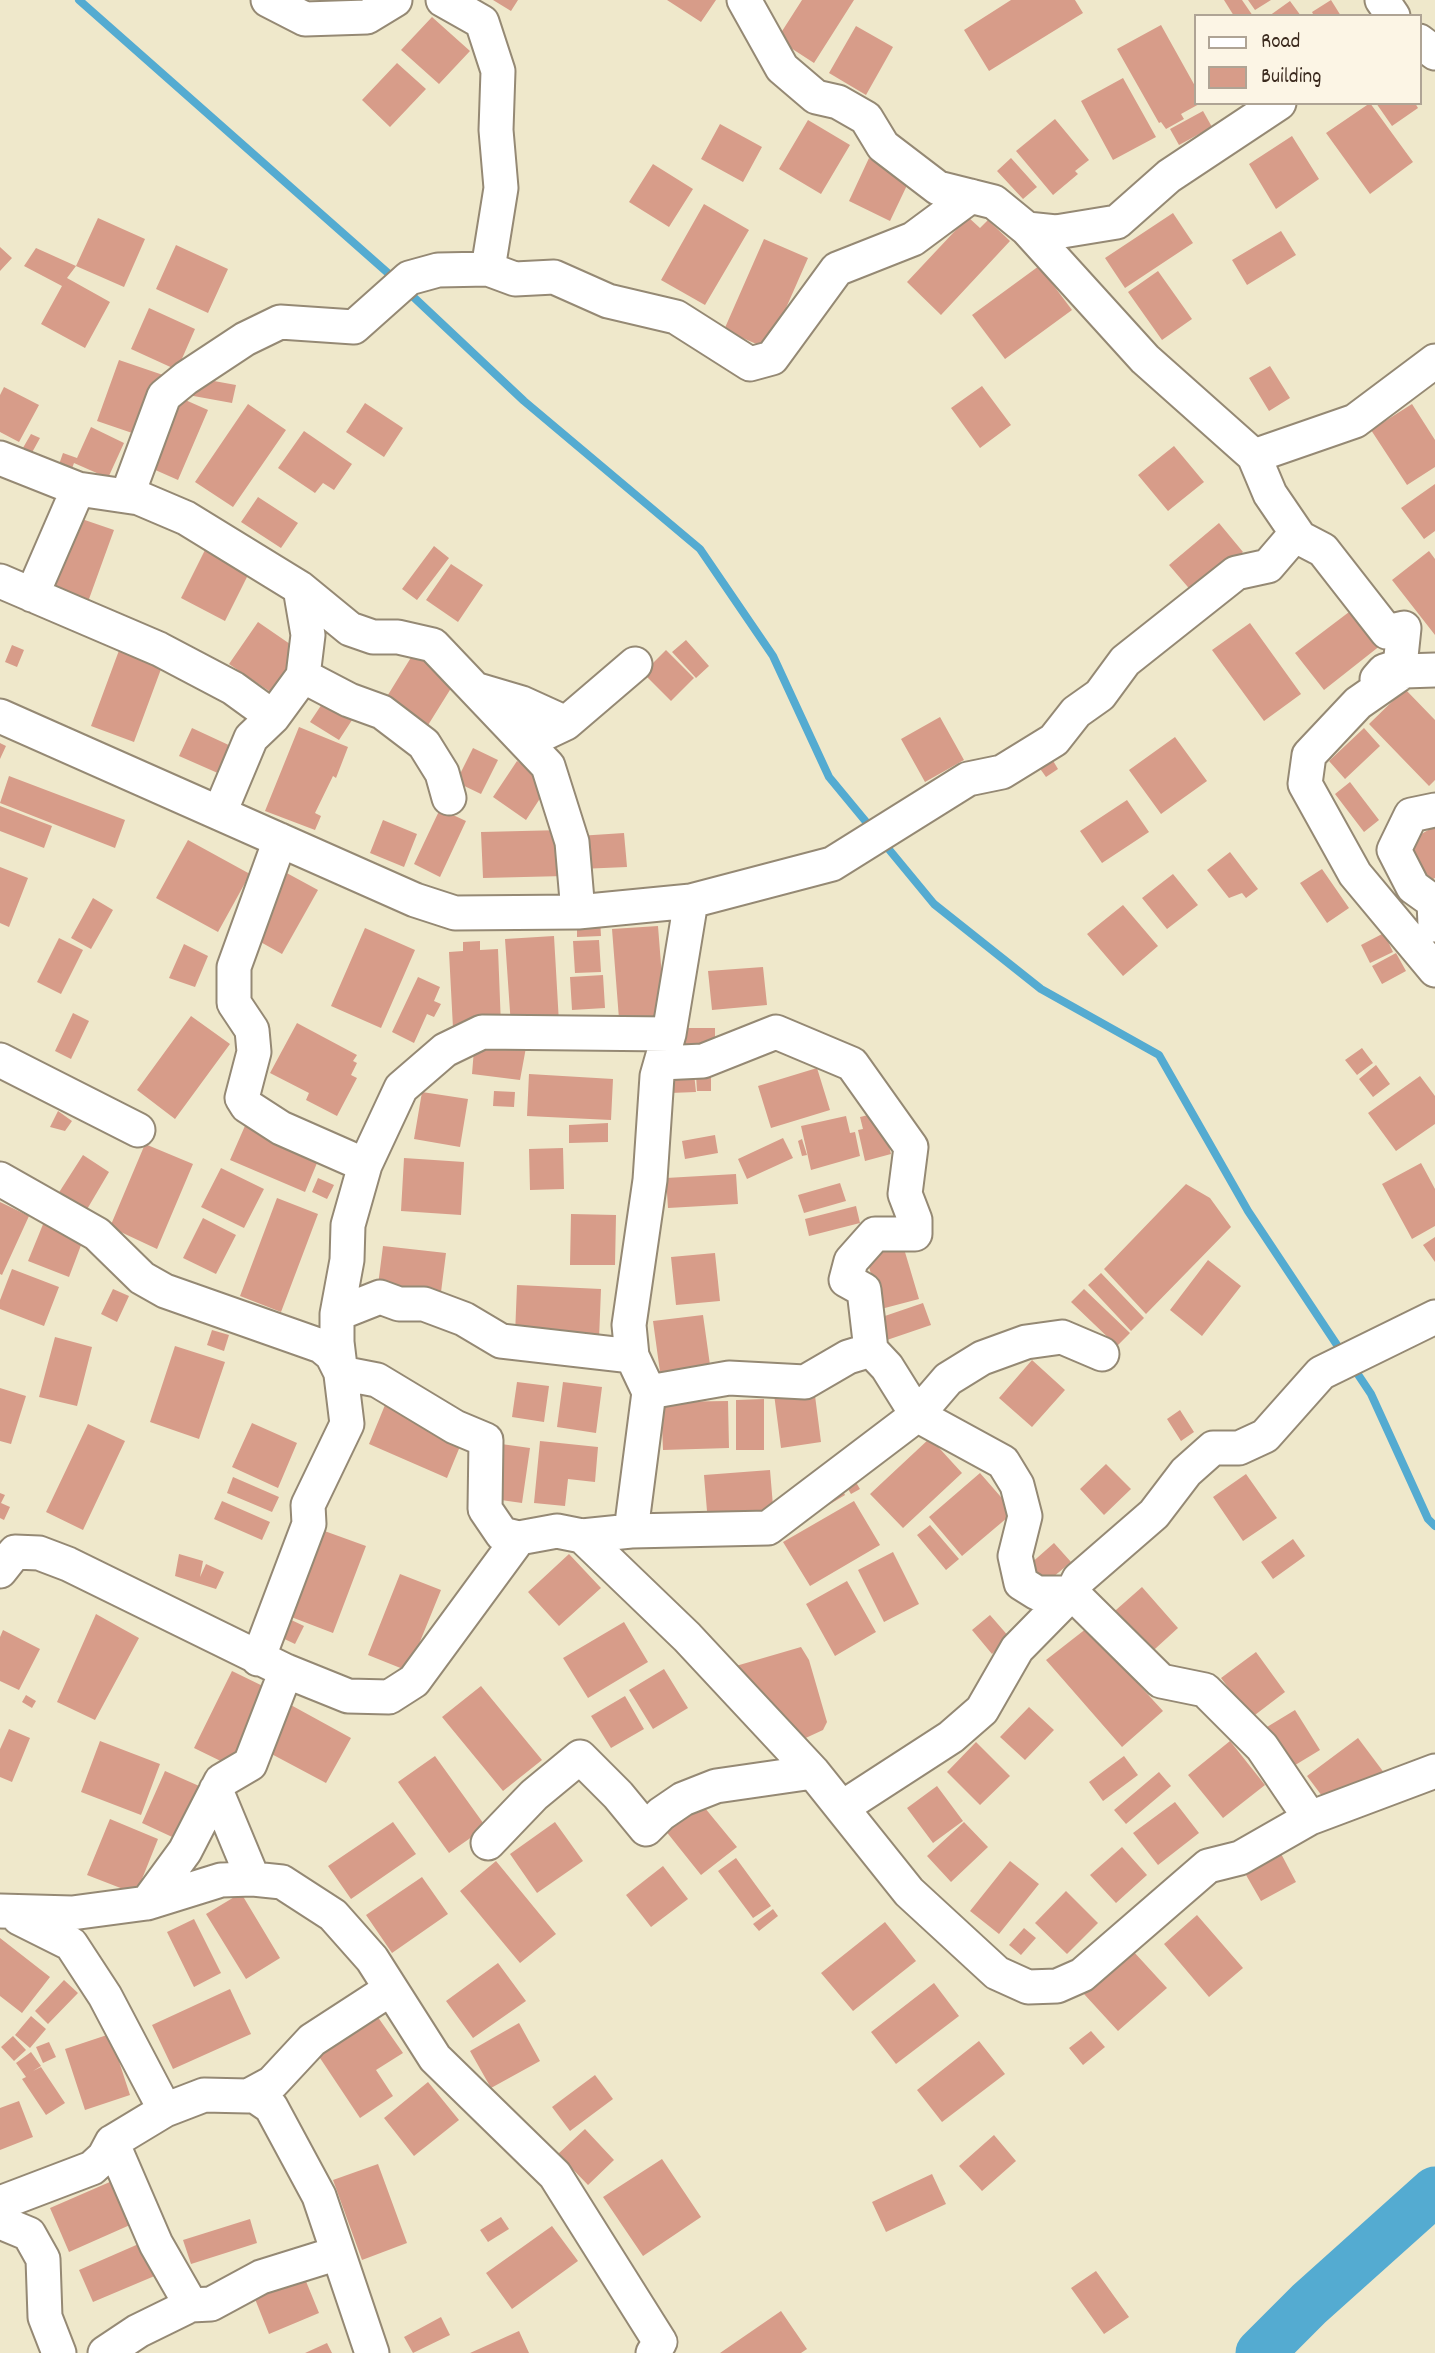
<!DOCTYPE html>
<style>
body{margin:0}
#map{position:relative;width:1435px;height:2353px;overflow:hidden;background:#efe8cb;font-family:Dekko,sans-serif}
canvas{display:block}
.legend{position:absolute;left:1194px;top:14px;width:228px;height:91px;box-sizing:border-box;background:#fcf5e5;border:2px solid #afa495;margin:0;padding:9px 12px;list-style:none;font-size:21px;color:#3b2a1e}
.legend li{display:flex;align-items:center;gap:14px;height:35px}
.legend b{width:35px;border:2px solid #afa495}
</style>
<div id="map">
<canvas width="1435" height="2353"></canvas>
<ul class="legend">
<li><b style="height:9px;background:#fff"></b>Road</li>
<li><b style="height:19px;background:#d79c89"></b>Building</li>
</ul>
</div>
<script>
const ctx = document.querySelector('canvas').getContext('2d');
ctx.lineJoin = 'round';
const toPath = rows => new Path2D(rows.map(r => 'M' + r).join(''));
function trace(path, color, width, dash) { ctx.strokeStyle = color; ctx.lineWidth = width; ctx.lineCap = dash ? 'butt' : 'round'; ctx.setLineDash(dash || []); ctx.stroke(path); }
function fill(path, color) { ctx.fillStyle = color; ctx.fill(path, 'evenodd'); }
trace(toPath([
 [79,0,397,281],
 [406,290,524,401,700,549,773,656,829,777,872,829],
 [882,841,934,904,1041,989,1159,1055,1248,1211,1343,1354],
 [1353,1367,1371,1394,1428,1519,1435,1526]
]), '#54abd1', 8);
trace(toPath([
 [1260,2353,1309,2304,1435,2191]
]), '#54abd1', 49);
fill(toPath([
 [493,0,518,0,511,11],
 [667,0,716,0,701,22],
 [802,0,854,0,814,63,777,39],
 [1011,0,1075,0,1083,13,989,71,964,30],
 [1224,0,1242,0,1253,16,1234,16],
 [1248,0,1271,0,1255,10],
 [1331,0,1341,16,1314,16,1312,12],
 [1290,1,1301,16,1269,16],
 [432,17,470,51,439,84,401,50],
 [1161,25,1195,86,1195,103,1201,103,1181,114,1184,119,1166,129,1161,122,1159,123,1117,49],
 [856,26,893,47,866,95,829,73],
 [397,63,426,89,390,127,362,100],
 [1123,78,1156,137,1113,160,1081,101],
 [1370,103,1413,162,1370,194,1326,133],
 [1376,103,1415,103,1418,108,1392,126],
 [1203,111,1212,127,1179,145,1170,129],
 [1055,119,1089,160,1075,171,1078,174,1053,195,1016,151],
 [808,120,850,145,821,194,779,169],
 [720,124,762,147,743,182,701,159],
 [1292,136,1319,179,1276,209,1249,164],
 [875,153,910,179,890,221,849,201,869,158,872,160],
 [1011,158,1037,187,1023,199,997,171],
 [653,164,693,189,669,227,629,202],
 [704,204,749,230,705,305,661,280],
 [1173,213,1193,243,1125,288,1105,258],
 [968,217,980,228,988,220,1010,241,941,315,907,282],
 [98,218,145,239,124,287,76,266,67,278,110,302,85,348,41,324,62,286,24,266,36,248,76,266],
 [1281,231,1296,255,1247,285,1232,260],
 [764,239,808,258,768,349,724,330],
 [176,245,228,269,208,313,156,289],
 [0,247,12,258,0,271],
 [1039,266,1072,310,1005,359,972,315],
 [1158,271,1192,319,1162,340,1128,292],
 [149,308,195,329,177,370,131,349],
 [119,360,163,375,141,436,97,421],
 [1270,366,1290,398,1269,411,1249,378],
 [192,377,236,385,232,403,188,395],
 [982,386,1011,425,980,448,951,408],
 [4,387,39,405,19,442,0,432,0,395],
 [174,395,208,410,178,480,144,465],
 [365,403,403,428,384,457,346,432],
 [248,404,286,430,233,507,195,482],
 [1412,404,1435,440,1435,467,1407,485,1371,430],
 [91,427,124,443,108,478,74,463,70,474,57,470,63,453,77,458],
 [304,431,352,464,334,490,323,483,315,493,278,468],
 [31,434,40,438,29,458,20,453],
 [1174,446,1204,482,1168,511,1138,475],
 [1435,484,1435,531,1424,539,1401,508],
 [258,497,298,523,281,548,241,522],
 [73,516,114,530,85,610,44,595],
 [1219,523,1243,552,1193,593,1169,565],
 [434,546,449,558,417,600,402,589],
 [205,550,249,573,225,621,181,598],
 [1429,551,1435,559,1435,635,1392,580],
 [451,564,483,585,458,622,426,600],
 [1353,609,1381,645,1324,690,1295,653],
 [258,622,303,653,275,695,229,664],
 [1250,623,1301,694,1264,721,1212,650],
 [686,640,709,666,696,678,672,652],
 [12,645,24,650,17,667,5,662],
 [121,645,164,661,134,742,91,726],
 [666,650,694,678,671,701,643,673],
 [415,651,458,677,425,730,383,703],
 [1405,689,1435,720,1435,780,1429,786,1369,724],
 [326,698,354,717,339,740,310,722],
 [940,717,964,760,925,782,901,739],
 [299,727,348,747,336,778,333,776,315,813,321,816,315,830,265,811],
 [192,728,233,747,220,774,179,756],
 [1364,728,1380,746,1345,779,1329,761],
 [1175,737,1207,781,1161,814,1129,770],
 [0,743,6,746,0,759],
 [473,748,498,760,481,794,456,782],
 [1049,754,1058,769,1046,777,1036,763],
 [517,761,550,783,526,820,493,797],
 [9,776,125,820,115,848,0,803],
 [1350,782,1379,820,1364,832,1335,794],
 [1127,800,1149,832,1102,863,1080,831],
 [0,806,52,826,44,848,0,831],
 [440,809,466,821,440,877,414,864],
 [383,820,417,834,404,867,370,853],
 [1435,826,1435,878,1424,884,1401,846],
 [563,830,565,876,483,878,481,832],
 [624,833,627,867,580,869,578,836],
 [188,840,250,874,218,932,156,898],
 [1230,852,1258,889,1246,898,1242,893,1229,898,1207,870],
 [0,867,28,878,9,927,0,923],
 [1322,869,1349,908,1327,923,1300,883],
 [283,871,318,890,282,954,248,935],
 [1173,874,1198,905,1167,929,1142,898],
 [93,898,113,910,91,949,71,938],
 [1123,905,1158,946,1123,976,1087,934],
 [577,919,600,919,601,936,577,937],
 [658,926,665,1016,619,1019,612,929],
 [365,928,415,950,381,1028,331,1006],
 [1384,933,1393,952,1370,963,1361,945],
 [554,936,559,1023,511,1026,505,939],
 [59,938,83,950,61,994,37,982],
 [599,940,601,972,575,973,573,941],
 [480,941,480,950,498,949,501,1026,453,1028,449,952,463,951,463,942],
 [184,944,208,956,195,987,169,978],
 [1396,953,1406,971,1382,984,1372,966],
 [763,967,767,1005,712,1010,708,971],
 [603,975,605,1008,572,1010,570,977],
 [418,977,440,987,434,1001,441,1004,434,1017,427,1014,414,1043,392,1032],
 [73,1013,89,1021,71,1059,55,1051],
 [191,1016,230,1044,175,1119,137,1090],
 [297,1023,357,1055,353,1061,357,1063,351,1075,357,1078,337,1116,306,1100,309,1093,270,1073],
 [676,1028,715,1028,715,1048,675,1048],
 [475,1037,527,1042,520,1080,472,1074],
 [1362,1048,1373,1063,1357,1075,1345,1060],
 [1376,1065,1390,1084,1373,1097,1359,1079],
 [817,1068,830,1110,771,1128,758,1086],
 [694,1073,696,1092,670,1093,669,1074],
 [529,1074,613,1079,611,1120,527,1116],
 [696,1075,711,1075,711,1091,697,1091],
 [1420,1076,1435,1096,1435,1124,1396,1151,1368,1113],
 [494,1091,515,1092,514,1107,493,1106],
 [422,1092,468,1099,460,1147,414,1139],
 [58,1111,72,1121,65,1131,50,1127],
 [881,1112,891,1154,865,1161,858,1130,863,1129,860,1117],
 [846,1116,850,1133,855,1132,860,1156,811,1170,801,1126],
 [248,1119,322,1151,305,1192,230,1160],
 [608,1123,608,1142,569,1143,569,1125],
 [715,1135,718,1153,685,1159,682,1141],
 [783,1138,793,1158,747,1179,738,1159],
 [802,1139,807,1155,802,1156,798,1141],
 [145,1144,193,1164,157,1249,110,1227],
 [563,1148,564,1189,530,1190,529,1149],
 [83,1155,109,1172,86,1211,58,1194],
 [404,1158,464,1162,461,1215,401,1211],
 [1421,1163,1435,1189,1435,1226,1412,1239,1382,1184],
 [221,1168,264,1189,244,1228,201,1207],
 [736,1174,738,1204,668,1208,666,1178],
 [318,1178,334,1185,327,1199,312,1192],
 [840,1183,846,1201,804,1213,798,1195],
 [1186,1184,1210,1198,1231,1227,1146,1314,1104,1269],
 [277,1198,318,1214,281,1312,240,1296],
 [0,1202,29,1216,2,1275,0,1274],
 [856,1206,860,1223,809,1236,805,1219],
 [571,1214,616,1215,615,1265,570,1265],
 [46,1217,86,1232,69,1277,28,1261],
 [203,1218,236,1235,216,1274,183,1258],
 [1435,1237,1435,1262,1423,1245],
 [902,1242,919,1299,881,1309,865,1253],
 [383,1246,446,1253,440,1300,377,1293],
 [715,1253,720,1301,676,1305,671,1257],
 [1208,1260,1241,1286,1202,1336,1170,1310],
 [12,1269,59,1287,44,1326,0,1309,0,1300],
 [1101,1273,1144,1318,1131,1331,1088,1285],
 [517,1285,601,1289,599,1339,515,1335],
 [113,1289,129,1296,117,1322,101,1314],
 [1084,1289,1130,1333,1117,1346,1071,1302],
 [923,1303,931,1325,887,1340,879,1318],
 [703,1315,710,1365,660,1372,653,1321],
 [212,1330,229,1335,224,1351,207,1345],
 [55,1337,92,1347,77,1406,39,1397],
 [175,1346,225,1362,199,1439,150,1422],
 [1032,1360,1065,1390,1032,1427,999,1398],
 [517,1382,549,1386,544,1422,512,1417],
 [563,1382,602,1387,596,1433,557,1427],
 [0,1388,26,1396,11,1444,0,1441],
 [814,1388,821,1442,781,1448,774,1394],
 [764,1399,764,1450,736,1450,736,1400],
 [728,1401,729,1448,663,1450,661,1402],
 [385,1405,463,1439,447,1478,369,1444],
 [1180,1410,1194,1432,1181,1441,1167,1419],
 [252,1423,297,1443,278,1488,232,1467],
 [88,1424,125,1441,83,1530,46,1512],
 [930,1438,962,1473,903,1528,870,1494],
 [540,1441,598,1447,595,1482,568,1479,565,1506,534,1503],
 [494,1443,530,1448,522,1503,487,1498],
 [1106,1464,1131,1489,1104,1515,1080,1489],
 [770,1470,774,1518,708,1523,704,1475],
 [980,1473,1014,1512,962,1556,929,1517],
 [1246,1474,1277,1518,1243,1541,1213,1497],
 [233,1477,279,1497,272,1512,227,1493],
 [854,1479,860,1489,851,1494,845,1484],
 [841,1487,845,1495,812,1515],
 [0,1493,5,1495,1,1503,10,1507,4,1520,0,1518],
 [222,1501,270,1522,262,1540,214,1519],
 [854,1501,880,1545,810,1586,783,1542],
 [930,1525,959,1559,946,1570,917,1535],
 [319,1529,366,1546,333,1633,286,1615],
 [1293,1539,1305,1556,1273,1579,1261,1562],
 [1054,1543,1071,1562,1046,1583,1029,1565],
 [893,1552,919,1604,884,1622,858,1570],
 [179,1554,203,1561,200,1577,206,1564,224,1572,216,1589,175,1576],
 [569,1554,601,1588,559,1626,528,1592],
 [400,1574,441,1590,408,1671,368,1655],
 [847,1581,876,1632,835,1656,806,1604],
 [1142,1587,1178,1628,1145,1658,1108,1617],
 [96,1614,139,1638,95,1720,57,1702],
 [990,1615,1010,1638,992,1654,972,1630],
 [285,1617,304,1626,295,1644,276,1635],
 [624,1622,648,1662,588,1698,563,1658],
 [1087,1628,1163,1711,1122,1747,1046,1660],
 [3,1630,40,1649,19,1690,0,1681,0,1637],
 [801,1647,809,1660,827,1722,823,1730,797,1742,729,1668],
 [1256,1652,1285,1692,1251,1718,1221,1678],
 [664,1669,688,1708,653,1729,629,1690],
 [232,1671,273,1691,235,1768,194,1748],
 [481,1686,542,1760,503,1791,442,1717],
 [26,1695,36,1701,32,1708,22,1702],
 [625,1696,644,1729,611,1748,591,1716],
 [289,1704,351,1738,326,1783,264,1750],
 [1029,1707,1054,1730,1025,1760,1000,1737],
 [1295,1710,1320,1750,1287,1770,1262,1730],
 [9,1729,30,1738,12,1782,0,1777,0,1749],
 [1358,1738,1385,1774,1334,1812,1307,1776],
 [100,1741,160,1764,141,1815,81,1792],
 [1230,1741,1265,1785,1223,1818,1188,1775],
 [976,1742,1010,1776,980,1805,947,1772],
 [435,1756,486,1827,449,1853,398,1782],
 [1124,1756,1138,1775,1103,1801,1089,1782],
 [165,1771,206,1789,183,1842,142,1823],
 [1159,1772,1171,1786,1126,1824,1114,1810],
 [937,1786,963,1821,933,1843,907,1808],
 [700,1802,737,1847,701,1875,665,1830],
 [1175,1802,1199,1833,1158,1865,1133,1833],
 [110,1819,158,1839,136,1894,87,1875],
 [393,1822,416,1854,351,1899,328,1866],
 [555,1822,583,1861,537,1893,510,1854],
 [964,1822,988,1847,951,1882,927,1856],
 [1122,1847,1147,1875,1116,1903,1090,1875],
 [1278,1848,1296,1882,1261,1901,1242,1868],
 [736,1858,771,1906,753,1918,718,1871],
 [496,1861,556,1934,520,1963,460,1891],
 [1010,1861,1039,1884,999,1934,970,1911],
 [663,1866,688,1899,651,1927,626,1895],
 [422,1877,448,1914,392,1953,366,1915],
 [1066,1891,1098,1923,1067,1954,1035,1923],
 [241,1893,280,1958,246,1979,206,1914],
 [773,1909,778,1916,759,1931,753,1924],
 [1197,1915,1243,1968,1209,1997,1164,1944],
 [194,1919,221,1973,194,1987,167,1932],
 [885,1922,916,1961,853,2011,821,1973],
 [1024,1928,1036,1938,1021,1955,1009,1945],
 [0,1938,50,1977,22,2013,0,1996],
 [1133,1951,1167,1988,1118,2031,1084,1994],
 [498,1963,526,2001,473,2038,446,2001],
 [64,1980,78,1993,48,2024,35,2011],
 [934,1983,959,2016,896,2064,871,2032],
 [230,1989,251,2034,173,2069,152,2025],
 [375,2013,403,2053,376,2070,393,2096,360,2118,316,2052],
 [31,2016,46,2029,30,2048,15,2035],
 [519,2023,540,2061,491,2088,470,2051],
 [1091,2031,1105,2047,1083,2065,1069,2048],
 [110,2034,130,2095,85,2110,65,2049],
 [13,2036,26,2050,14,2061,1,2047],
 [979,2041,1005,2074,942,2122,917,2090],
 [49,2042,56,2057,43,2063,36,2047],
 [31,2052,41,2066,33,2071,41,2067,65,2103,46,2115,22,2079,26,2077,16,2063],
 [595,2075,613,2099,570,2131,552,2107],
 [428,2082,459,2120,414,2156,384,2118],
 [19,2101,33,2137,0,2150,0,2108],
 [585,2129,614,2160,588,2185,558,2154],
 [994,2135,1016,2161,982,2191,959,2166],
 [662,2159,701,2217,643,2256,603,2197],
 [378,2164,407,2243,362,2260,333,2180],
 [932,2174,946,2204,886,2232,872,2202],
 [119,2178,139,2221,69,2252,50,2208],
 [501,2217,509,2229,488,2242,480,2230],
 [250,2219,257,2243,191,2264,183,2240],
 [552,2226,578,2261,512,2309,486,2273],
 [150,2239,164,2272,93,2302,79,2270],
 [1096,2271,1129,2317,1104,2334,1071,2288],
 [303,2274,319,2313,269,2334,253,2294],
 [781,2311,807,2349,801,2353,720,2353],
 [441,2317,450,2335,413,2353,404,2337],
 [519,2331,529,2353,470,2353],
 [327,2343,332,2353,305,2353]
]), '#d79c89');
const minor = toPath([
 [268,0,305,19,367,17,395,0],
 [443,0,482,22,498,71,496,130,501,188,488,269],
 [744,0,782,68,816,97,838,102,866,118,883,146,938,188,994,202,1027,229,1056,232,1117,222,1169,176,1279,103],
 [1382,0,1393,16],
 [1419,41,1435,53],
 [1254,456,1355,421,1435,361],
 [0,458,78,489,139,498,186,518,300,588,350,629,373,637,398,637,433,645,548,766,572,842,578,912],
 [127,496,164,396,186,378,245,339,280,322,354,327,409,278,438,270,488,269,515,279,554,277,608,301,676,317,750,364,772,358,837,269,913,239,971,196],
 [1300,538,1323,550,1387,632,1404,628,1400,666,1384,671,1377,679],
 [0,581,159,649,233,688,273,717],
 [32,595,78,489],
 [1435,670,1404,671,1358,703,1309,755,1305,784,1355,874,1435,970],
 [303,676,349,700,382,712,424,744,442,773,449,798],
 [478,690,522,703,566,723],
 [0,716,415,900,455,913,578,912,691,901,832,864,968,779,1002,772,1054,740,1076,712,1100,695,1125,661,1236,573,1268,566,1292,538,1300,538,1270,494,1254,456,1145,359,1027,229],
 [526,742,566,723,635,664],
 [1435,810,1411,815,1394,850,1413,887,1434,902,1435,925],
 [220,812,251,738,273,717,303,676,308,635,300,588],
 [280,840,234,967,234,1003,252,1030,254,1052,242,1098,247,1106,281,1128,365,1165],
 [0,1060,138,1130],
 [661,1063,703,1061,776,1032,852,1064,911,1147,905,1194,915,1220,915,1234,875,1234,851,1261,846,1280,864,1290,871,1350,887,1367,917,1415,1003,1462,1017,1485,1025,1516,1015,1556,1021,1583,1037,1593,1072,1593,1161,1681,1205,1690,1262,1747,1310,1818],
 [0,1179,97,1234,142,1278,165,1291,321,1346,332,1355,341,1373,377,1380,455,1427,486,1440,485,1509,502,1534,519,1538],
 [337,1314,380,1297,399,1304,424,1304,464,1319,501,1341,632,1356],
 [649,1392,729,1378,805,1382,848,1357,871,1350],
 [631,1531,649,1392,632,1356,629,1325,650,1180,657,1076,669,1034,691,901],
 [582,1536,687,1637,813,1772,909,1892,997,1973,1028,1987,1057,1986,1082,1975,1208,1866,1240,1858,1310,1818,1435,1771],
 [0,1571,15,1552,39,1553,68,1564,286,1671,348,1696,389,1697,414,1681,519,1538,557,1531,582,1536,631,1531,768,1528,917,1415,948,1379,982,1358,1026,1342,1062,1337,1102,1354],
 [258,1659,309,1524,308,1505,347,1424,337,1342,337,1314,347,1260,348,1225,365,1165,401,1088,445,1050,482,1032,669,1034],
 [216,1790,253,1879],
 [843,1807,951,1737,982,1710,1017,1649,1072,1593,1079,1579,1154,1514,1186,1472,1213,1448,1239,1448,1265,1436,1321,1373,1435,1317],
 [488,1843,534,1795,580,1757,618,1795,646,1829,661,1814,683,1799,716,1786,813,1772],
 [147,1903,185,1851,221,1781,250,1764,286,1671],
 [0,1911,72,1913,147,1903,221,1880,253,1879,282,1882,333,1915,372,1959,435,2058,555,2175,660,2342,653,2353],
 [19,1918,71,1944,105,1996,165,2110],
 [252,2094,271,2107,319,2196,372,2353],
 [112,2142,156,2244,191,2305],
 [0,2203,92,2168,104,2157,112,2142,165,2110,204,2095,248,2096,272,2083,312,2040,389,1990],
 [0,2222,29,2234,43,2259,45,2317,59,2353],
 [105,2353,138,2331,191,2305,211,2304,261,2277,338,2253]
]);
trace(minor, '#958974', 37);
trace(minor, '#fff', 33);
</script>
